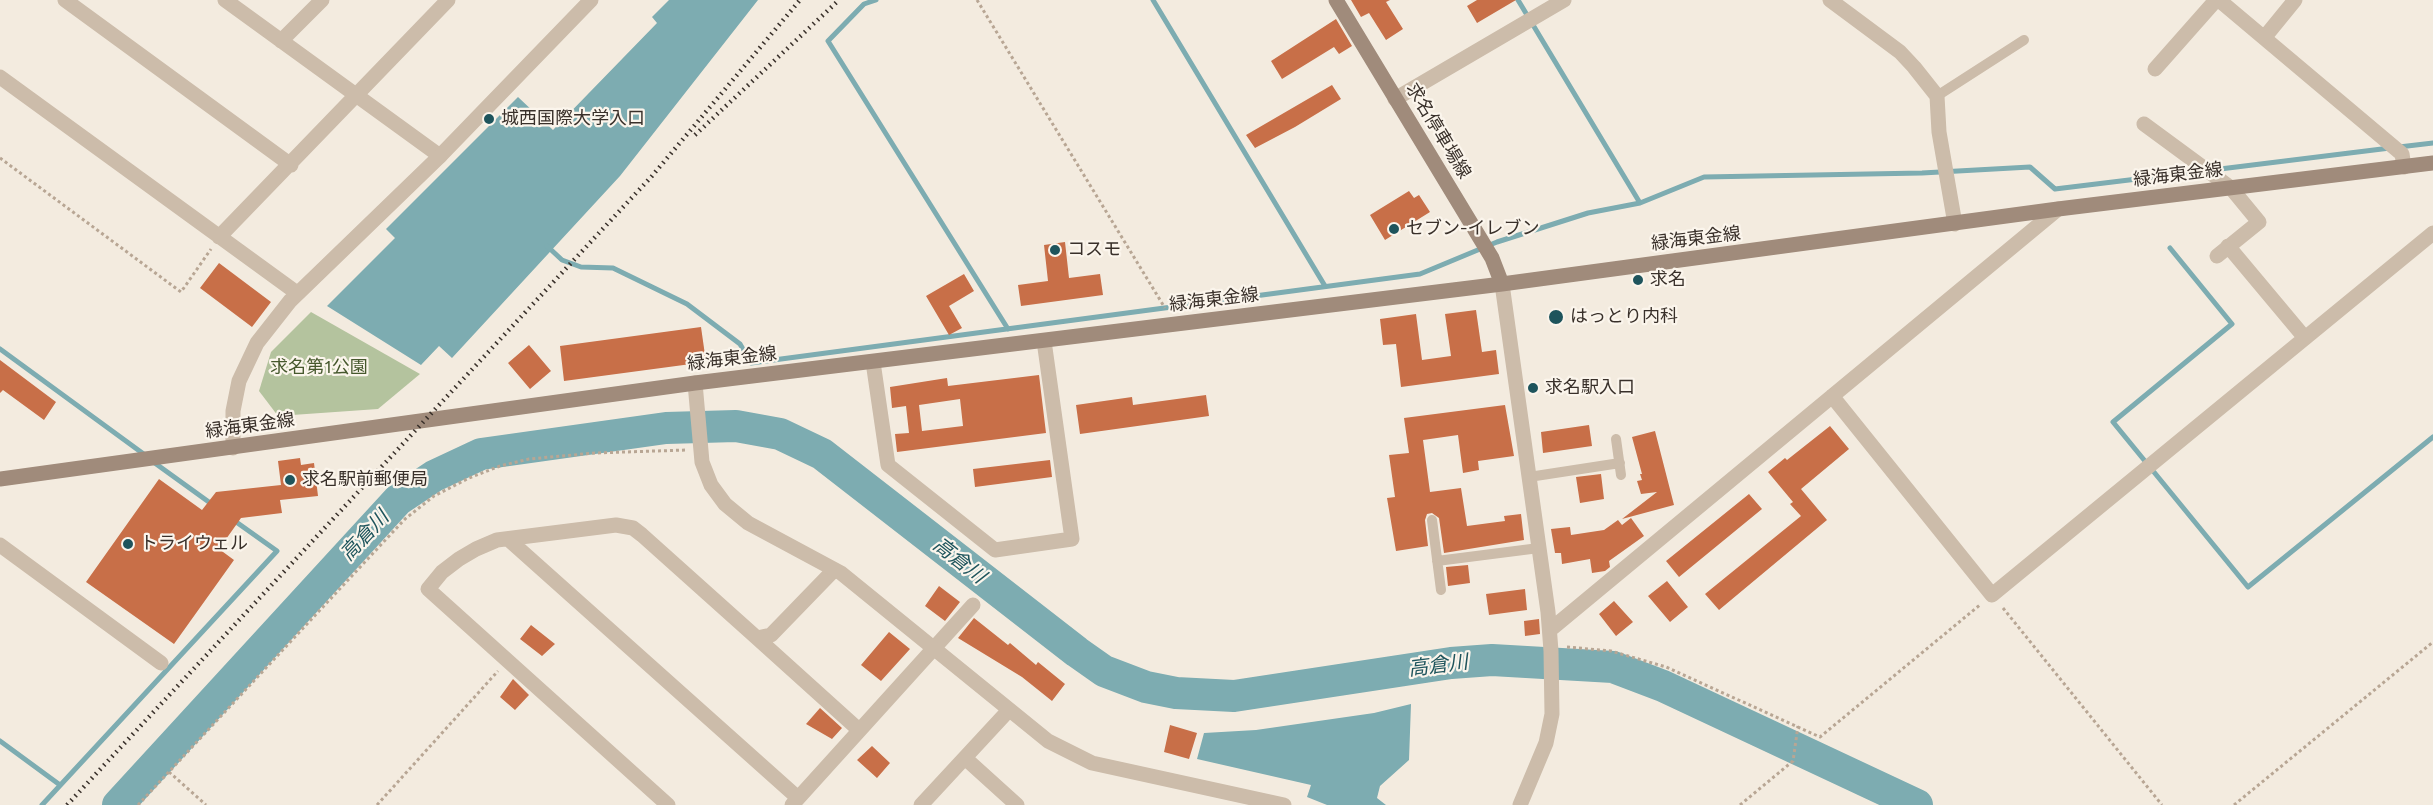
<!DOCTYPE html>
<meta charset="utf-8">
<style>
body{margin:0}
canvas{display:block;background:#f3ebdf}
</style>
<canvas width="2433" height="805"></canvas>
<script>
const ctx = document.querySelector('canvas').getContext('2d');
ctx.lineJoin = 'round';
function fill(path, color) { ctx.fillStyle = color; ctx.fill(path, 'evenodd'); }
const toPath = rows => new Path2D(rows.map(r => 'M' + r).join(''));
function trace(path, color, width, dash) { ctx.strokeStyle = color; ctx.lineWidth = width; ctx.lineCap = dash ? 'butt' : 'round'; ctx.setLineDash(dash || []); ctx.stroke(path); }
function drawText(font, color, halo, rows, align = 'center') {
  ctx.font = font + ' Figtree,"Noto Sans JP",sans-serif'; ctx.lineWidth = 4.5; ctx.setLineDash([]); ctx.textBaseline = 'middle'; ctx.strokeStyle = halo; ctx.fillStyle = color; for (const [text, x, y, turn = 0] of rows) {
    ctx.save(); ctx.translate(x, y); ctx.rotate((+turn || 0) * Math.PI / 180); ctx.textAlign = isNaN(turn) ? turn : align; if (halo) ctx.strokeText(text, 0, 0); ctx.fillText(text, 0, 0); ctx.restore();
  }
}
fill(toPath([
 [311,312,420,374,378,409,278,416,259,391,271,352]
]), '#b4c39e');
fill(toPath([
 [669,0,758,0,620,176,452,358,439,346,421,365,327,306,395,238,386,229,518,97,553,130,657,23,652,17],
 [1411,704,1409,760,1380,786,1377,798,1386,805,1327,805,1307,797,1311,785,1197,759,1204,733,1256,730,1374,713]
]), '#7dacb1');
trace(toPath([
 [876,0,864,4,828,41,1008,329],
 [1153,0,1325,286],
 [2399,147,2433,143],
 [2212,170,2390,148],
 [1640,203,1704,177,1922,173,2030,167,2055,189,2203,171],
 [547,246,562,260,581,267,613,268,687,304,740,344,751,363,1420,274,1497,242,1588,213,1640,203,1518,0],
 [2170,248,2232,324,2113,422,2248,587,2433,437],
 [0,349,145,455],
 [152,461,213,505],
 [0,741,60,785],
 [42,805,277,551,232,519]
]), '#7dacb1', 5);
trace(toPath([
 [118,805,398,500,434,476,481,454,666,428,736,426,780,434,822,454,1077,652,1104,671,1146,687,1176,693,1234,696,1451,663,1492,660,1613,667,1663,686,1917,805]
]), '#7dacb1', 32);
fill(toPath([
 [1351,0,1390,0,1386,2,1403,29,1386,40,1369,13,1361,17],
 [1477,0,1516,0,1477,23,1467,6],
 [1336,19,1352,46,1339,54,1334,47,1282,79,1271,61],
 [1332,85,1341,99,1295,127,1255,148,1246,135],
 [1409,191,1414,198,1419,195,1430,212,1385,240,1370,215],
 [1065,242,1069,278,1100,274,1103,295,1021,306,1018,285,1048,281,1044,245],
 [219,263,271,302,252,327,200,288],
 [964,274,974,291,949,306,962,328,949,335,926,296],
 [1476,310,1482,352,1496,350,1499,374,1401,387,1396,344,1383,345,1380,319,1416,314,1422,360,1451,356,1445,314],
 [701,327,706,362,564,381,560,346],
 [529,345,551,371,530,389,508,363],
 [0,360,56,402,44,420,3,390,0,393],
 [1039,375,1046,433,897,452,895,434,909,433,906,406,892,408,890,387,947,378,948,386],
 [960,399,963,426,922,431,919,405],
 [1206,395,1209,416,1080,434,1076,405,1132,397,1133,405],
 [1505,405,1514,456,1478,461,1479,470,1463,473,1458,435,1423,440,1430,492,1461,488,1467,526,1505,521,1504,516,1521,514,1524,540,1444,553,1439,518,1432,513,1427,514,1425,520,1428,546,1396,551,1387,498,1395,497,1389,455,1409,453,1404,418],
 [1589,425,1592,446,1543,453,1541,432],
 [1830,426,1849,449,1801,489,1827,520,1719,610,1705,594,1801,516,1790,504,1793,502,1768,472,1785,458,1787,460],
 [1655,431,1674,505,1622,519,1657,492,1641,494,1637,481,1642,480,1640,474,1642,474,1632,437],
 [300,458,301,465,314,463,318,496,280,500,282,513,241,518,219,549,234,560,174,644,86,582,159,479,202,510,216,492,281,485,278,461],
 [1050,460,1052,477,975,487,973,469],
 [1601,474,1604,499,1580,503,1576,477],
 [1749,494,1762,509,1679,577,1666,561],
 [1631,518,1644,536,1609,561,1610,567,1605,571,1592,573,1590,559,1562,564,1561,553,1555,553,1551,529,1570,527,1571,535,1604,530,1618,520,1622,525],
 [1468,565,1470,583,1448,586,1446,567],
 [1667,581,1688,607,1670,622,1648,596],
 [939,586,960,602,945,621,925,606],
 [1525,589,1527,610,1489,615,1486,594],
 [1614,601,1633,622,1616,636,1599,614],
 [974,618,1008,645,1010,643,1036,665,1038,662,1065,684,1052,701,1022,677,958,638],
 [1539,619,1540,634,1525,636,1524,621],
 [531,625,555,644,542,656,520,639],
 [889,632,910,649,881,681,861,665],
 [513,679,529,695,515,710,500,697],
 [820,708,842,728,832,739,806,724],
 [1170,725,1197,733,1189,759,1164,752],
 [872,746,890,763,877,778,857,760]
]), '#c86f48');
trace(toPath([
 [977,0,1165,308],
 [0,158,181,292,211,249],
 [2003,608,2162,805],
 [1567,647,1611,651,1666,667,1820,737,1981,604],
 [169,772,206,805],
 [138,805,405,519,434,496,469,478,500,466,529,459,595,453,686,450],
 [377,805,498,671],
 [1740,805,1793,761,1798,726],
 [2234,805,2433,642]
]), '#b8a694', 3, [3, 3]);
trace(toPath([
 [1937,96,2024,40],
 [1616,439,1621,475],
 [1529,477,1620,463],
 [1432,520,1441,590],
 [1437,561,1539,548]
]), '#ccbcaa', 10);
trace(toPath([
 [65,0,291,165],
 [225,0,440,156],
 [1830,0,1900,52,1914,67,1937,96,1939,132,1955,224],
 [2219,0,2402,154,2404,167],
 [2264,38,2295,0],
 [281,41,322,0],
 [2155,69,2216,0],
 [0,77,297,293],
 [1395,99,1564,0],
 [2144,124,2231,188,2259,222,2217,256],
 [219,237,448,0],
 [2228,246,2305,338],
 [1502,284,1548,612,1551,651,1552,714,1546,743,1520,805],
 [873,362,888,465,995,550,1072,539,1044,341],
 [1832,396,1992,595,2433,233],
 [508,539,798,798],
 [0,545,161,663],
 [1550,630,2058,209],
 [757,638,859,730],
 [965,758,1017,805],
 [668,805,428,589,442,572,459,559,476,549,497,540,616,525,633,528,642,535,757,638,771,635,834,570],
 [792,805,973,605],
 [921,805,1009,710]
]), '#ccbcaa', 15);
trace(toPath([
 [695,383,702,462,711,485,725,504,748,523,841,573,1048,741,1092,763,1284,805],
 [233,448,233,411,239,381,257,343,290,301,440,156,591,0]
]), '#ccbcaa', 15);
trace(toPath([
 [1336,0,1492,258,1502,284],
 [0,479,695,383,1502,284,2058,209,2433,163]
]), '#a08b7b', 15);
trace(toPath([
 [695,135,839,0],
 [67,805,652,176,800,0]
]), '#39302a', 4.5, [1.5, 4.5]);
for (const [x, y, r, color] of [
 [489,119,6,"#1e545c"],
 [1394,229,6,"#1e545c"],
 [1055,250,6,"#1e545c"],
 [1638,280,6,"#1e545c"],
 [1556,317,8,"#1e545c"],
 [1533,388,6,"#1e545c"],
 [290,480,6,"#1e545c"],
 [128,544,6,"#1e545c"]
]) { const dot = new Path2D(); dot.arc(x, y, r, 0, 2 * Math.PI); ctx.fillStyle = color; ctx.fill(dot); trace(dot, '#fbf5ec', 2); }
drawText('18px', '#39302a', '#fbf5ec', [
 ["城西国際大学入口",501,119],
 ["セブン-イレブン",1406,229],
 ["コスモ",1067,250],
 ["求名",1650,280],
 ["はっとり内科",1570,317],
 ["求名駅入口",1545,388],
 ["求名駅前郵便局",302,480],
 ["トライウェル",140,544]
], 'left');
drawText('18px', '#39302a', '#fbf5ec', [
 ["求名停車場線",1438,131,59],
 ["緑海東金線",2178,175,-7],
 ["緑海東金線",1696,239,-7],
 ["緑海東金線",1214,300,-7],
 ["緑海東金線",732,359,-7],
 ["緑海東金線",250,426,-8]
]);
drawText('18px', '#46582d', '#fbf5ec', [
 ["求名第1公園",319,368]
]);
drawText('italic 20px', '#1e545c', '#fbf5ec', [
 ["高倉川",365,536,-47],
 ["高倉川",959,561,38],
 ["高倉川",1438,666,-7]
]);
</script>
